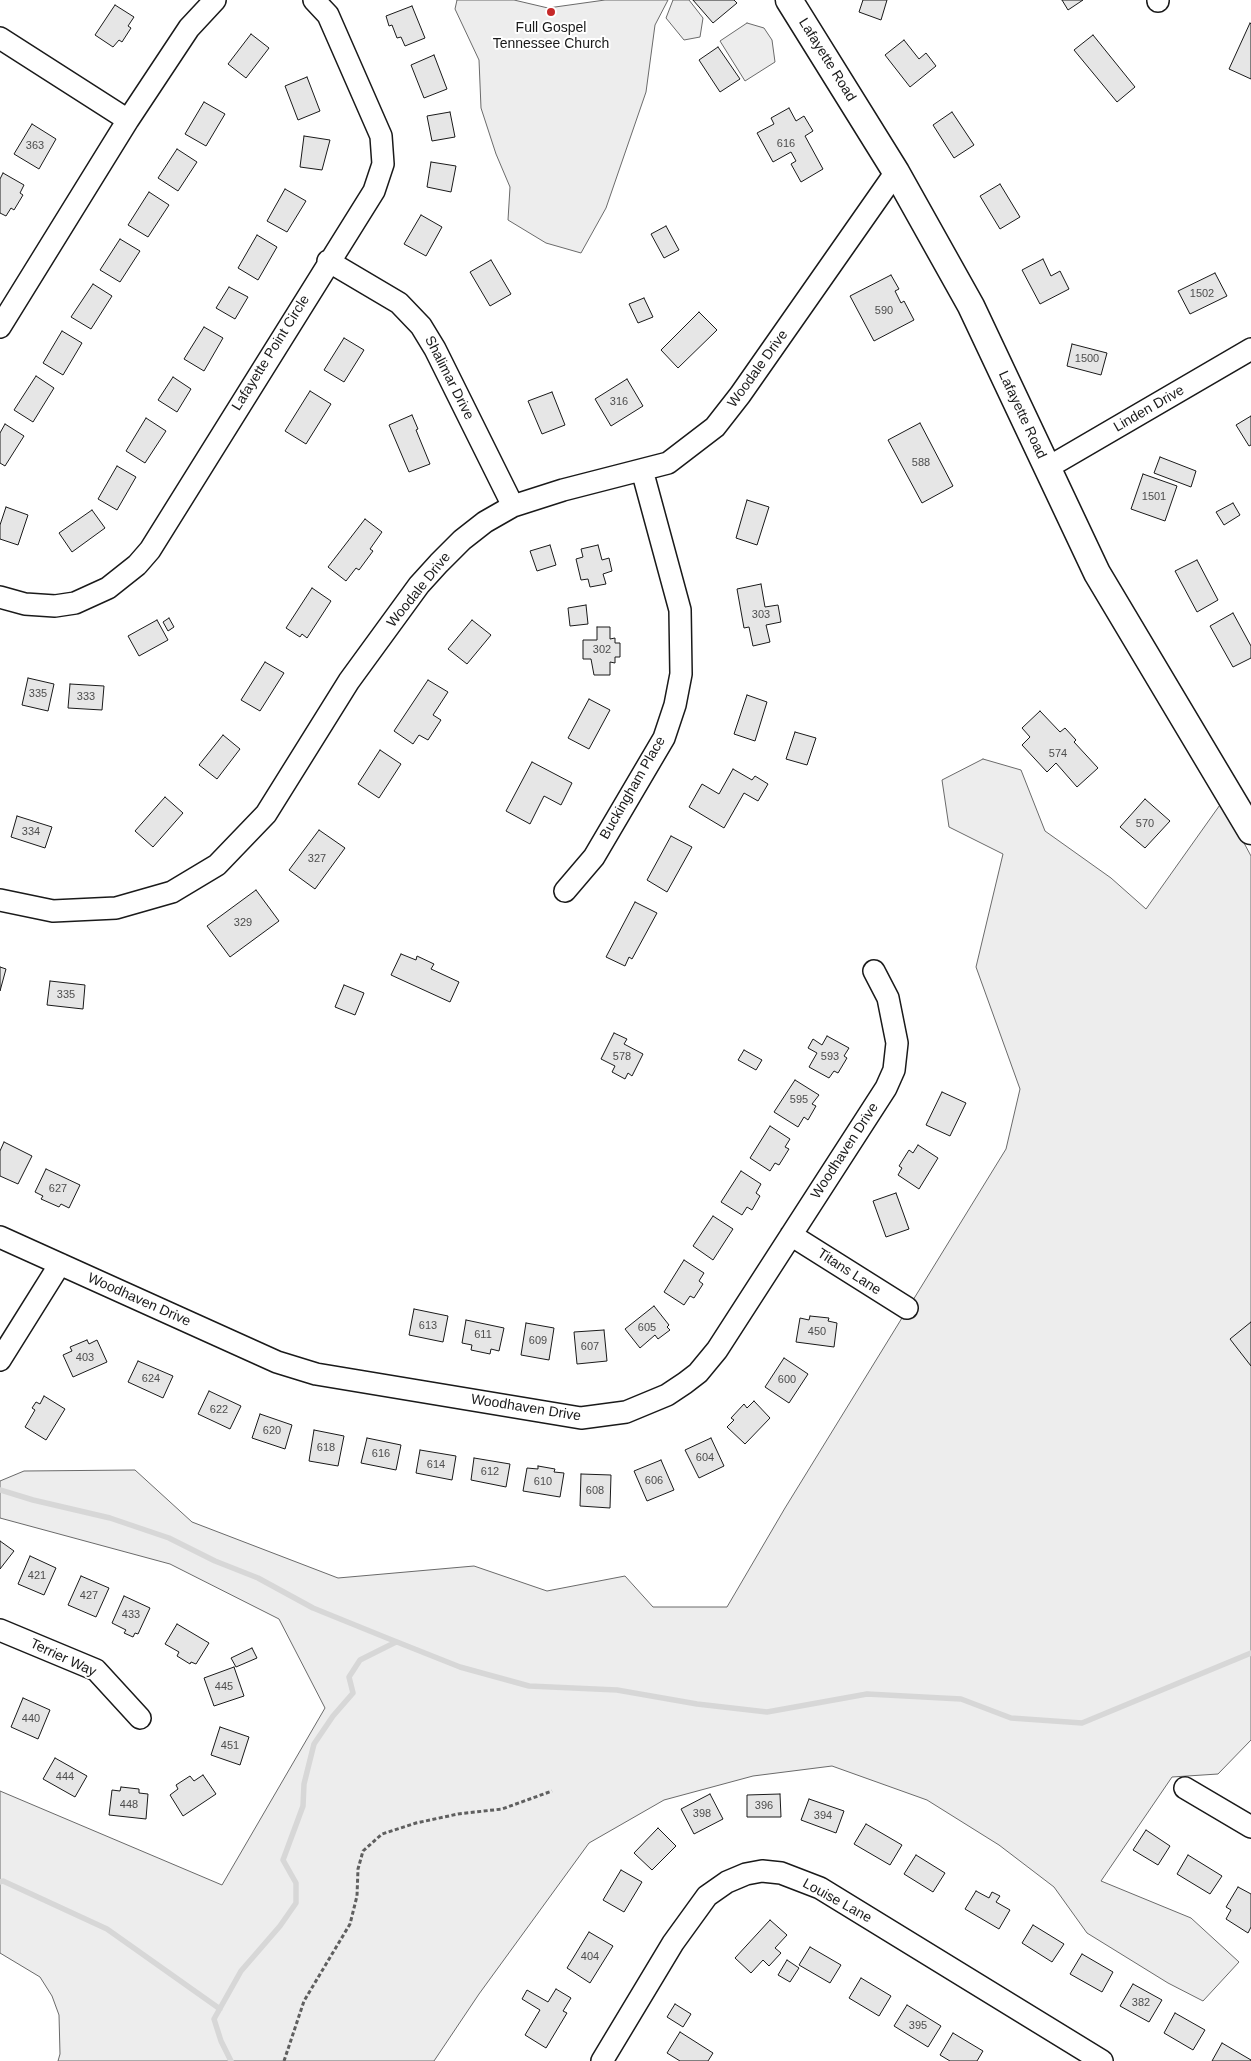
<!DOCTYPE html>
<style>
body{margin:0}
canvas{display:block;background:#fff}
</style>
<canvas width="1251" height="2061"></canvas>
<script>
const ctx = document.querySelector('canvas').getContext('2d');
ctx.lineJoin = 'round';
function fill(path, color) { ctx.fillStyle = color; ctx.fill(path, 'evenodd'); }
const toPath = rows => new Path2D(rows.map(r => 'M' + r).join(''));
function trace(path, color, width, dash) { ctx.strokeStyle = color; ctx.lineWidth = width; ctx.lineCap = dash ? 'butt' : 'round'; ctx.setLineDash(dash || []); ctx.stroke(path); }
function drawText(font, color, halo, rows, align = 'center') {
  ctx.font = font + ' Helvetica,sans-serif'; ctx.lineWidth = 4; ctx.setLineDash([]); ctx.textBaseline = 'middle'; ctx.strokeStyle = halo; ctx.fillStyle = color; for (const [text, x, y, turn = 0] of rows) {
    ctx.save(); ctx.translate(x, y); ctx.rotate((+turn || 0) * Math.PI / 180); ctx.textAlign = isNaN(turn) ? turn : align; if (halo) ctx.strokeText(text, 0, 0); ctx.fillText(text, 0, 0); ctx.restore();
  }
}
const built = toPath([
 [457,0,514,0,548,8,605,0,668,0,655,25,646,92,606,208,581,253,546,243,508,220,510,187,496,154,481,108,479,60,455,9,457,0],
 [673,0,689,0,703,18,700,37,684,40,666,18,673,0],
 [747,23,764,28,772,40,775,62,745,81,720,41,747,23],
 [983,759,1021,770,1045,831,1111,878,1146,909,1222,802,1251,856,1251,1740,1218,1774,1172,1777,1101,1881,1191,1918,1239,1962,1203,2001,1168,1983,1087,1933,1054,1887,999,1845,927,1800,832,1766,753,1776,664,1800,589,1843,479,1994,434,2061,58,2061,60,2054,59,2015,52,1996,40,1977,0,1953,0,1791,222,1885,325,1708,279,1619,170,1564,0,1518,0,1481,24,1471,135,1470,192,1522,338,1578,474,1566,547,1591,625,1576,653,1607,727,1607,785,1508,1006,1149,1020,1089,976,967,1003,854,949,827,942,780,983,759]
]);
fill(built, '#ededed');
trace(built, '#6a6a6a', 1);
trace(toPath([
 [0,1490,33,1500,110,1518,169,1538,215,1561,258,1578,313,1608,387,1638,460,1667,529,1686,617,1690,697,1704,767,1712,867,1694,961,1699,1011,1718,1082,1723,1251,1653],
 [0,1882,3,1881,107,1929,220,2009],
 [231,2061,221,2041,214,2019,241,1971,280,1926,296,1903,296,1883,283,1860,303,1806,304,1784,314,1744,333,1716,353,1693,349,1677,360,1660,396,1642]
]), '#d7d7d7', 5.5);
const building = toPath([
 [693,0,734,0,737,3,713,23,693,0],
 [863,0,887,0,881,20,859,12,863,0],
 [1062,0,1083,0,1068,10,1062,0],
 [115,5,134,17,128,26,131,28,122,42,119,40,113,47,95,35,115,5],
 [412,6,425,38,405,46,401,37,397,38,392,25,389,26,386,16,412,6],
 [1250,23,1251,24,1251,79,1229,69,1250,23],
 [251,34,269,48,246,78,228,64,251,34],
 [1093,35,1135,87,1117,102,1074,50,1093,35],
 [904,40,919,59,926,53,936,66,910,87,885,55,904,40],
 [718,47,740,79,720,92,699,60,718,47],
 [434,55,447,89,424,98,411,65,434,55],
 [307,77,320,111,298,120,285,86,307,77],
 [204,102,225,114,206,146,185,134,204,102],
 [789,108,796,121,804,116,813,131,805,136,823,169,801,182,791,164,796,161,791,152,773,162,757,133,774,124,771,118,789,108],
 [450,112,455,137,432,141,427,116,450,112],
 [952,112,974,145,954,158,933,125,952,112],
 [32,124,56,139,39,169,14,154,32,124],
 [304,136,330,140,322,170,300,167,304,136],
 [177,149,197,162,178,191,158,178,177,149],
 [431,162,456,166,451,192,427,187,431,162],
 [3,173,24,185,20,193,23,195,14,210,11,208,6,216,0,213,0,179,3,173],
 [1000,184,1020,217,1000,229,980,196,1000,184],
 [285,189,306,201,287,232,267,221,285,189],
 [149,192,169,205,148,237,128,225,149,192],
 [421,215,442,227,426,256,404,244,421,215],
 [666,226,679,250,664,258,651,234,666,226],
 [257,235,277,247,258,280,238,268,257,235],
 [120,239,140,251,120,282,100,270,120,239],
 [1043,259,1051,276,1060,271,1069,289,1040,304,1022,270,1043,259],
 [491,260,511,294,490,306,470,272,491,260],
 [1215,273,1227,296,1190,314,1178,291,1215,273],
 [891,275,899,289,895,291,901,303,904,301,914,320,874,341,850,296,891,275],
 [93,284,112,296,91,329,71,317,93,284],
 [229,287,248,297,235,319,216,308,229,287],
 [644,298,653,317,638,323,629,304,644,298],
 [699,312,717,330,678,368,661,350,699,312],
 [204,327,223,338,204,371,184,359,204,327],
 [62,331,82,343,63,375,43,363,62,331],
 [344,338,364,350,344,382,324,370,344,338],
 [1072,344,1107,353,1101,375,1067,366,1072,344],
 [36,376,54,388,33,422,14,410,36,376],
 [173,377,191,389,177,412,158,400,173,377],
 [627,379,643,406,611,426,595,399,627,379],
 [310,391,331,404,306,444,285,431,310,391],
 [552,392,565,425,542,434,528,401,552,392],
 [412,415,418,429,416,430,430,464,409,472,389,425,412,415],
 [1251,416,1251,445,1249,446,1236,425,1251,416],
 [146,418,166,431,145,463,126,451,146,418],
 [920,423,953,486,922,503,888,440,920,423],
 [5,424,24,436,5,466,0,463,0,433,5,424],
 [1160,457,1196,471,1191,487,1154,473,1160,457],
 [117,466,136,477,117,510,98,499,117,466],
 [1143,474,1177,486,1165,521,1131,509,1143,474],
 [747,500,769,507,757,545,736,538,747,500],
 [1233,503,1240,515,1224,525,1216,512,1233,503],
 [6,507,28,515,18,545,0,539,0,525,6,507],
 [92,510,105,528,72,552,59,533,92,510],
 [365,519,382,532,370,549,373,551,359,570,356,568,346,581,328,567,365,519],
 [550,545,556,565,537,571,530,551,550,545],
 [598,545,602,560,609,558,612,571,603,574,606,584,590,587,588,579,581,580,576,559,583,557,581,549,598,545],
 [1197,560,1218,600,1197,612,1175,571,1197,560],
 [761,584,765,607,778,605,781,622,766,625,770,642,753,646,749,627,744,628,737,589,761,584],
 [312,588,331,601,307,638,302,634,300,637,286,628,312,588],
 [586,605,588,624,570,626,568,608,586,605],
 [1233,613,1251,646,1251,658,1233,667,1210,626,1233,613],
 [169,618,174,627,168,631,163,622,169,618],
 [157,620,168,640,139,656,128,636,157,620],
 [472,620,491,635,467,664,448,649,472,620],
 [597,627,610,627,610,639,615,638,615,643,620,643,620,657,615,657,615,663,610,662,610,675,594,675,591,659,583,659,583,640,597,640,597,627],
 [265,662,284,673,260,711,241,700,265,662],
 [28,678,54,684,48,711,22,705,28,678],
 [428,680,448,692,433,715,441,720,428,740,419,735,413,744,394,731,428,680],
 [70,684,104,686,102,710,68,708,70,684],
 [747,695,767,702,755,741,734,734,747,695],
 [589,699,610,710,589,749,568,738,589,699],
 [1040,711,1060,732,1065,728,1076,740,1074,742,1098,768,1077,787,1056,763,1047,772,1022,745,1030,737,1022,728,1040,711],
 [795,732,816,738,807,765,786,759,795,732],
 [223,735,240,749,217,779,199,765,223,735],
 [380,750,401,764,379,798,358,784,380,750],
 [532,762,572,783,561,805,544,796,530,824,506,811,532,762],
 [733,769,752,780,755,776,768,784,758,801,744,793,724,828,689,807,702,784,719,794,733,769],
 [165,797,183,813,153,847,135,831,165,797],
 [1145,799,1170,821,1145,848,1120,827,1145,799],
 [17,816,52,827,45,848,11,837,17,816],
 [319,830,345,848,315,889,289,870,319,830],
 [671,836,692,847,667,892,647,880,671,836],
 [256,890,279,921,230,957,207,926,256,890],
 [635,902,657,913,632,959,629,957,625,966,606,957,635,902],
 [401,954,416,960,417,956,434,964,431,969,459,982,450,1002,391,975,401,954],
 [0,967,6,969,0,991,0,967],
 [50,981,85,985,83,1009,47,1005,50,981],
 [344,985,364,993,355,1015,335,1007,344,985],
 [614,1033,627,1039,624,1044,643,1054,632,1076,628,1073,625,1079,612,1072,615,1066,601,1059,614,1033],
 [827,1036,849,1048,844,1056,847,1058,838,1073,834,1071,829,1078,809,1067,817,1053,808,1048,813,1039,822,1045,827,1036],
 [744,1050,762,1060,756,1070,738,1060,744,1050],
 [795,1080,819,1095,812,1104,816,1106,808,1120,804,1117,798,1127,774,1112,795,1080],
 [942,1092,966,1103,950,1136,926,1125,942,1092],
 [770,1126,790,1139,785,1147,789,1149,779,1165,775,1163,770,1171,750,1158,770,1126],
 [4,1142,32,1156,18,1184,0,1176,0,1151,4,1142],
 [918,1145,938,1158,919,1189,898,1175,902,1168,899,1166,909,1150,913,1153,918,1145],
 [46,1169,80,1185,69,1208,61,1204,59,1207,41,1199,43,1196,35,1192,46,1169],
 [741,1171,761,1184,756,1193,760,1196,752,1210,747,1207,742,1215,721,1202,741,1171],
 [896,1193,909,1229,886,1237,873,1201,896,1193],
 [713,1216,733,1229,713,1260,693,1246,713,1216],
 [684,1260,704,1273,699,1281,703,1284,694,1298,690,1296,684,1305,664,1292,684,1260],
 [654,1306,669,1325,667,1327,670,1330,658,1339,655,1335,640,1348,625,1329,654,1306],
 [414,1309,448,1316,443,1342,409,1335,414,1309],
 [810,1316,829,1318,828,1321,837,1323,834,1347,796,1342,800,1318,809,1320,810,1316],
 [466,1320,504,1328,499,1351,491,1349,490,1354,471,1350,472,1345,462,1343,466,1320],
 [1251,1322,1251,1366,1230,1339,1251,1322],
 [526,1323,554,1328,549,1360,521,1355,526,1323],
 [604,1330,607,1361,577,1364,574,1332,604,1330],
 [87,1340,89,1344,97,1340,107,1362,73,1377,63,1355,72,1351,70,1347,87,1340],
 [784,1358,808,1374,789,1403,765,1387,784,1358],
 [138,1361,173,1376,163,1398,128,1382,138,1361],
 [209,1391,241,1406,230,1429,198,1414,209,1391],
 [44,1396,65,1409,46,1440,25,1427,35,1410,32,1408,36,1402,40,1404,44,1396],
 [754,1401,770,1418,745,1444,727,1427,734,1420,731,1418,744,1404,747,1408,754,1401],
 [260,1414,292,1425,285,1449,252,1438,260,1414],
 [314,1430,344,1436,338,1466,309,1461,314,1430],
 [367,1438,401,1445,396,1470,361,1463,367,1438],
 [711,1438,724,1466,699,1478,685,1450,711,1438],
 [420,1450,456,1456,452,1480,416,1473,420,1450],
 [474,1458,510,1464,506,1487,471,1480,474,1458],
 [661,1460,674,1490,647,1501,634,1471,661,1460],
 [538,1466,555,1469,554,1472,564,1473,560,1497,523,1491,527,1468,538,1469,538,1466],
 [581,1474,611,1475,610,1508,580,1506,581,1474],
 [0,1541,14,1551,0,1569,0,1541],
 [30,1556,56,1568,44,1595,18,1584,30,1556],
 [81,1576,109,1588,96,1617,68,1605,81,1576],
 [124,1596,150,1608,138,1634,135,1633,133,1637,124,1633,126,1630,112,1623,124,1596],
 [177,1624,209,1643,196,1664,191,1662,190,1664,177,1656,179,1652,165,1644,177,1624],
 [252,1648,257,1658,236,1667,231,1658,252,1648],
 [234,1667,244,1696,214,1706,204,1678,234,1667],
 [23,1698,50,1710,38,1739,11,1727,23,1698],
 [220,1727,249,1737,240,1765,211,1755,220,1727],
 [55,1758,87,1776,75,1797,43,1779,55,1758],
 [203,1775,216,1794,183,1816,170,1795,178,1789,176,1785,190,1776,194,1781,203,1775],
 [121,1787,139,1789,139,1793,148,1794,146,1819,109,1815,112,1790,120,1791,121,1787],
 [710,1794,723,1819,694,1834,681,1809,710,1794],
 [780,1794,781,1817,747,1817,747,1795,780,1794],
 [809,1799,844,1811,836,1833,801,1820,809,1799],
 [866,1824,902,1845,890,1865,854,1844,866,1824],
 [658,1828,676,1846,652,1870,634,1853,658,1828],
 [1146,1830,1170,1846,1158,1865,1133,1850,1146,1830],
 [916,1855,945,1873,933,1892,904,1874,916,1855],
 [1188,1855,1222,1876,1210,1894,1177,1874,1188,1855],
 [621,1870,642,1882,624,1912,603,1900,621,1870],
 [1238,1887,1251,1894,1251,1927,1248,1933,1226,1919,1231,1910,1226,1907,1238,1887],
 [976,1891,989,1898,992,1892,1000,1896,996,1902,1010,1910,999,1929,965,1909,976,1891],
 [770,1920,787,1935,775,1948,781,1953,769,1966,763,1960,751,1973,735,1958,770,1920],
 [1033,1925,1064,1944,1052,1962,1022,1943,1033,1925],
 [589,1932,613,1946,590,1983,567,1968,589,1932],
 [810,1947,841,1965,830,1983,799,1965,810,1947],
 [1082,1954,1113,1972,1102,1992,1070,1974,1082,1954],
 [787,1960,799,1968,790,1982,778,1975,787,1960],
 [861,1978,891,1996,879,2016,849,1998,861,1978],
 [1133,1984,1162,2000,1149,2022,1120,2006,1133,1984],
 [556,1989,571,1998,563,2011,567,2013,546,2048,525,2035,540,2010,522,1999,527,1990,548,2002,556,1989],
 [675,2004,691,2014,683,2027,667,2017,675,2004],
 [907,2005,941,2026,928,2047,894,2026,907,2005],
 [1175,2013,1205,2030,1193,2050,1164,2033,1175,2013],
 [680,2032,713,2053,708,2061,680,2061,667,2053,680,2032],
 [953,2033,983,2051,977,2061,950,2061,940,2055,953,2033],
 [1222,2043,1251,2060,1251,2061,1212,2061,1222,2043]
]);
fill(building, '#e6e6e6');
trace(building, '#1a1a1a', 1);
const minor = toPath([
 [1158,0,1158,1],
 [0,38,128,120],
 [328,261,399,303,421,326,435,349,513,506],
 [0,327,128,120,189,28,215,0],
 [1047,468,1251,349],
 [0,597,25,604,55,606,75,603,108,588,137,565,150,550,374,191,383,164,381,136,328,15,314,0],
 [565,891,594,857,664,738,675,705,681,674,680,610,642,470],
 [0,900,53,911,116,908,172,892,217,865,266,814,349,681,419,585,439,563,462,540,485,522,513,506,563,490,668,463,715,427,740,395,896,172],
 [791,1235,907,1308],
 [0,1237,277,1362,316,1374,581,1418,626,1412,667,1395,685,1383,698,1373,717,1350,886,1088,894,1070,897,1043,888,998,874,971],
 [0,1360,60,1264],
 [0,1630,96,1670,140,1718],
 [1185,1788,1251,1827],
 [602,2061,673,1943,707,1896,727,1882,746,1874,762,1871,781,1873,820,1888,1102,2061]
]);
const major = toPath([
 [789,0,896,172,971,306,1097,573,1251,831]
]);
trace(minor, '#1a1a1a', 24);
trace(major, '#1a1a1a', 29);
trace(toPath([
 [284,2061,304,2001,350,1924,357,1896,358,1869,363,1851,382,1834,416,1823,458,1814,502,1809,552,1791]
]), '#5f5f5f', 3, [4, 2.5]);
trace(minor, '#fff', 21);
trace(major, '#fff', 26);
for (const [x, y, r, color] of [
 [551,12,5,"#c62828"]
]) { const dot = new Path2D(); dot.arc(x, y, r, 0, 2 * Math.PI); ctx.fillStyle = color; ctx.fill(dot); trace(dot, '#fff', 2); }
drawText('11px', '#4d4d4d', null, [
 ["616",786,144],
 ["363",35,146],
 ["1502",1202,294],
 ["590",884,311],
 ["1500",1087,359],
 ["316",619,402],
 ["588",921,463],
 ["1501",1154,497],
 ["303",761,615],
 ["302",602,650],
 ["335",38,694],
 ["333",86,697],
 ["574",1058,754],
 ["570",1145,824],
 ["334",31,832],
 ["327",317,859],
 ["329",243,923],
 ["335",66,995],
 ["578",622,1057],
 ["593",830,1057],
 ["595",799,1100],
 ["627",58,1189],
 ["613",428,1326],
 ["605",647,1328],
 ["450",817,1332],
 ["611",483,1335],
 ["609",538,1341],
 ["607",590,1347],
 ["403",85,1358],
 ["624",151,1379],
 ["600",787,1380],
 ["622",219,1410],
 ["620",272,1431],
 ["618",326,1448],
 ["616",381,1454],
 ["604",705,1458],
 ["614",436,1465],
 ["612",490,1472],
 ["606",654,1481],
 ["610",543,1482],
 ["608",595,1491],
 ["421",37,1576],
 ["427",89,1596],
 ["433",131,1615],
 ["445",224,1687],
 ["440",31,1719],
 ["451",230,1746],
 ["444",65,1777],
 ["448",129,1805],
 ["396",764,1806],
 ["398",702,1814],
 ["394",823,1816],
 ["404",590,1957],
 ["382",1141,2003],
 ["395",918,2026]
]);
drawText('14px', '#1a1a1a', '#fff', [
 ["Full Gospel",551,28],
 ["Tennessee Church",551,44]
]);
drawText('14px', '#1a1a1a', '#fff', [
 ["Lafayette Road",827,60,58],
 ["Lafayette Point Circle",271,353,-58],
 ["Woodale Drive",758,369,-54],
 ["Shalimar Drive",449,378,63],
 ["Linden Drive",1149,409,-30],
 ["Lafayette Road",1022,415,65],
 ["Woodale Drive",419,590,-51],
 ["Buckingham Place",633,788,-60],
 ["Woodhaven Drive",845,1151,-57],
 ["Titans Lane",849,1272,33],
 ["Woodhaven Drive",139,1300,24],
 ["Woodhaven Drive",526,1408,9],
 ["Terrier Way",63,1658,25],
 ["Louise Lane",837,1901,29]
]);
</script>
